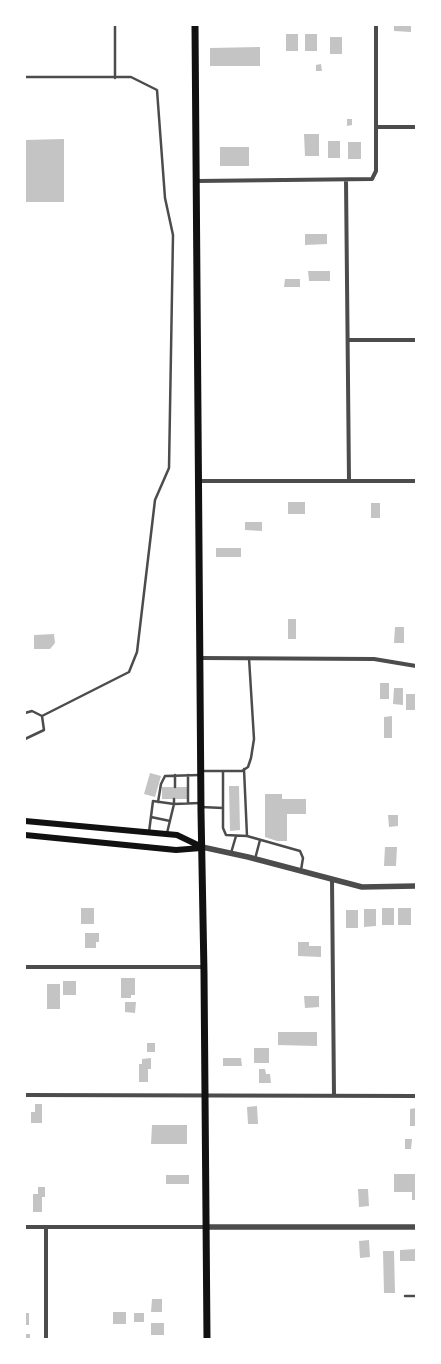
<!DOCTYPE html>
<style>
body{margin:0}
#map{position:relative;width:441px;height:1364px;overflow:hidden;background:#fff;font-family:"Public Sans",sans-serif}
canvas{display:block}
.frame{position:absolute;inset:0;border:26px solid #fff;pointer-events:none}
</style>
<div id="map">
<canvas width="441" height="1364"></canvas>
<div class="frame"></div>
</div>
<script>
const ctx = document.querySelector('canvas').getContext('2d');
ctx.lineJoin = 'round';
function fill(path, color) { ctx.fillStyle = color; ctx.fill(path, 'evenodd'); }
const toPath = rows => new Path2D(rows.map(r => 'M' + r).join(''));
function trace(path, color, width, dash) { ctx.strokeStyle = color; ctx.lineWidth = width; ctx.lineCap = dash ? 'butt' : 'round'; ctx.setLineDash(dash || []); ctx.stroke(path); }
fill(toPath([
 [394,25,411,25,411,32,394,31],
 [286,34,298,34,298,51,286,51],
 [305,34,317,34,317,51,305,51],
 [330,37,342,37,342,54,330,54],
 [260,47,260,66,210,66,210,48],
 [321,64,322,71,316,71,316,65],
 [347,119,352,119,352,125,347,126],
 [304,134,319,134,319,156,305,156],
 [64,139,64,202,25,202,25,140],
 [328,141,340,141,340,158,328,158],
 [348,142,361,142,361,159,348,159],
 [220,147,249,147,249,166,220,166],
 [305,234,327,234,327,244,305,245],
 [308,271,330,271,330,281,309,281],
 [285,279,300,279,300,287,284,287],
 [288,502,305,502,305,514,288,514],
 [371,503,380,503,380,518,371,518],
 [245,522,262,522,262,531,245,530],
 [216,548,241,548,241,557,216,557],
 [288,619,296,619,296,639,288,639],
 [395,627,404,627,404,643,394,643],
 [54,634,55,643,50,649,34,649,34,635],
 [380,683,389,683,389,699,380,699],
 [394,688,403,688,403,705,393,704],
 [406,694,416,694,416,710,406,710],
 [392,716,392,738,384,738,384,717],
 [150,773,161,776,155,797,144,794],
 [229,786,239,786,240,830,230,831],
 [162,787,187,787,187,799,162,799],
 [265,794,282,794,282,799,306,799,306,814,287,814,287,841,277,841,265,837],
 [388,815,398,815,398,826,389,827],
 [385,847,397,847,396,866,384,866],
 [81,908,94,908,94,924,81,924],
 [382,908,394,908,394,925,382,925],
 [398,908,411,908,411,925,398,925],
 [364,909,376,909,376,926,364,927],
 [346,910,358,910,358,928,346,928],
 [85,933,99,933,99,942,96,942,96,948,85,948],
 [298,942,309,942,309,946,321,946,321,957,298,956],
 [121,978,135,978,135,995,131,995,131,998,121,998],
 [63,981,76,981,76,995,63,995],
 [47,984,60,984,60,1009,47,1009],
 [304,996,319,996,319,1007,305,1008],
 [125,1002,136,1002,135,1013,125,1012],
 [278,1032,317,1032,317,1046,278,1045],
 [147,1043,155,1043,155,1052,147,1052],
 [254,1048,269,1048,269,1063,254,1063],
 [151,1058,151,1069,148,1069,148,1082,139,1082,139,1064,142,1064,142,1059],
 [223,1058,241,1058,242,1066,223,1066],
 [259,1069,265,1069,266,1074,270,1074,271,1083,259,1083],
 [35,1104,42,1104,42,1123,31,1123,31,1112,35,1112],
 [257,1106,258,1124,248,1124,247,1107],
 [416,1108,416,1126,410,1126,410,1109],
 [152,1125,187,1125,187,1144,151,1144],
 [405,1139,412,1139,411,1149,405,1149],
 [394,1174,416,1174,416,1200,412,1200,412,1192,394,1192],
 [166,1175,189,1175,189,1184,166,1184],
 [38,1187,45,1187,45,1197,42,1197,42,1212,33,1212,33,1194,38,1194],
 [358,1189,368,1189,369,1206,359,1207],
 [369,1240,370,1257,360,1258,359,1241],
 [416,1249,416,1261,400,1261,400,1250],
 [383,1251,394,1251,395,1293,384,1293],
 [152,1299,162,1299,162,1312,151,1312],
 [113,1312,126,1312,126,1324,113,1324],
 [25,1313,29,1313,29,1325,25,1325],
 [134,1313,144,1313,144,1322,134,1322],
 [151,1323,164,1323,164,1335,151,1335],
 [25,1334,30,1334,30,1339,25,1339]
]), '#c4c4c4');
trace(toPath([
 [115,25,115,78],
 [25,77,131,77,157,90,165,198,173,235,169,468,155,500,137,652,129,672,42,716],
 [25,713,32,711,42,716,44,730,25,739],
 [201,771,242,771,248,767,251,758,254,739,249,658],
 [188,775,188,803],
 [175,787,175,775],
 [174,799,174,804,200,803],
 [158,802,161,784,165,776,200,775],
 [201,807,223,808,223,771],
 [223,808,223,828,226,835,247,836,244,769],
 [151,817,170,821],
 [149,832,153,801,174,804,167,833],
 [247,836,300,851,303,858,301,870],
 [231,853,236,836],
 [255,859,260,840],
 [405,1296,416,1296]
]), '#4c4c4c', 2.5);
trace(toPath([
 [376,127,416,127],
 [346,180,349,481],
 [197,181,372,179,376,171,376,25],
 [348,340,416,340],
 [200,481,416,481],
 [201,658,374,659,416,666],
 [332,880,334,1096],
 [25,967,204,967],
 [25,1095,416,1096],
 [25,1227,206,1227],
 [46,1227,46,1339]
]), '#4c4c4c', 4);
trace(toPath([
 [202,847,248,857,362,887,416,886],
 [206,1227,416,1227]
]), '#4c4c4c', 5.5);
trace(toPath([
 [25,821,177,835,202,847],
 [25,835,176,850,201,848]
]), '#111', 6);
trace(toPath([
 [195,25,201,812,204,973,207,1339]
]), '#111', 7);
</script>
